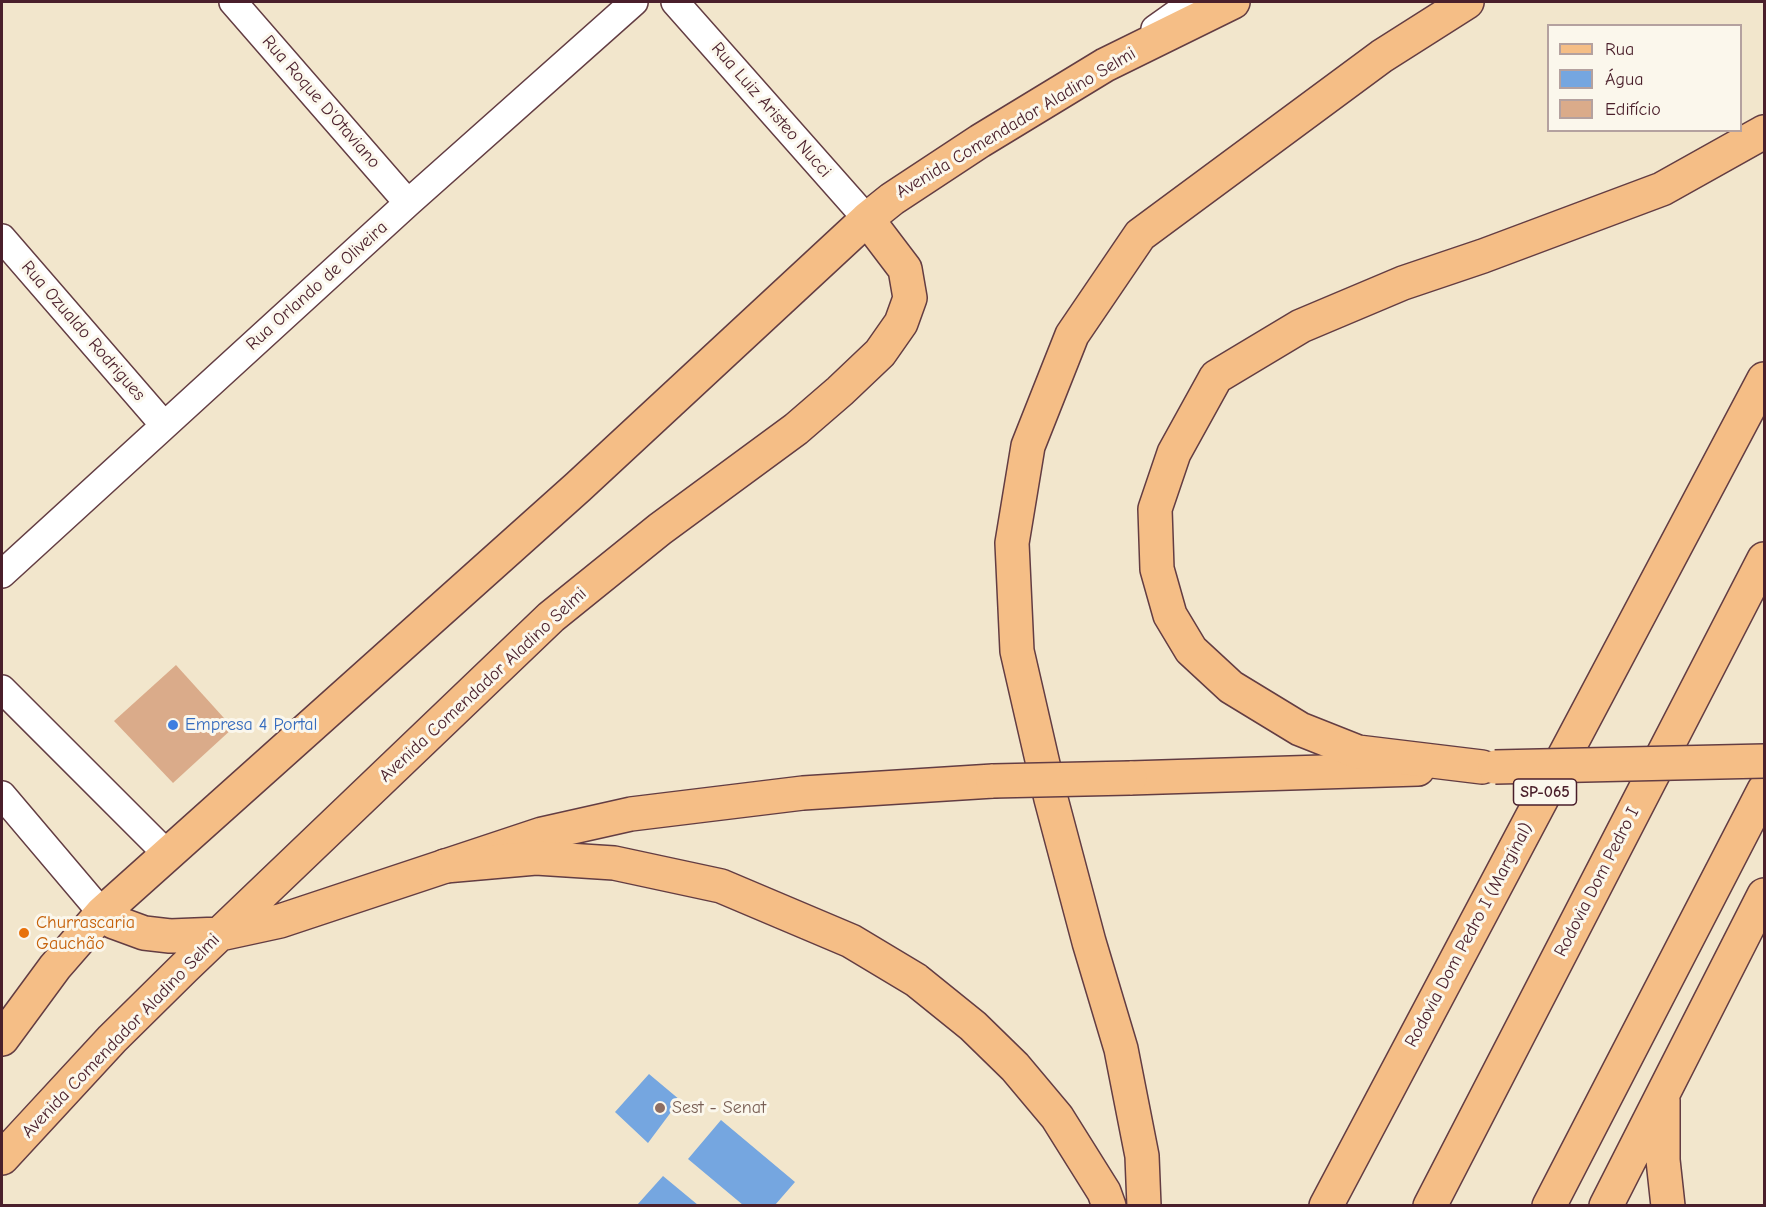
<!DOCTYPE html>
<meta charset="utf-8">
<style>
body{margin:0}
#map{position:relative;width:1766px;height:1207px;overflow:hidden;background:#f2e6cc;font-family:"Comic Neue",sans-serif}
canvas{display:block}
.frame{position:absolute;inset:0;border:3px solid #4a1f2b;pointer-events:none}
.legend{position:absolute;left:1547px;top:24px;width:195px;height:108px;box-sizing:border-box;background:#fbf7ec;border:2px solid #b4a19f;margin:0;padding:8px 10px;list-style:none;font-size:18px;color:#4a1f2b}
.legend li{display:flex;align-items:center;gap:12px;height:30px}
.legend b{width:30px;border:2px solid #b4a19f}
</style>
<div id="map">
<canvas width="1766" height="1207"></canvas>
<div class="frame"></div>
<ul class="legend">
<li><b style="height:8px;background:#f5be86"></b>Rua</li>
<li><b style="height:16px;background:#75a6e0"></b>Água</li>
<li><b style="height:16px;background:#daab8a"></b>Edifício</li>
</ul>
</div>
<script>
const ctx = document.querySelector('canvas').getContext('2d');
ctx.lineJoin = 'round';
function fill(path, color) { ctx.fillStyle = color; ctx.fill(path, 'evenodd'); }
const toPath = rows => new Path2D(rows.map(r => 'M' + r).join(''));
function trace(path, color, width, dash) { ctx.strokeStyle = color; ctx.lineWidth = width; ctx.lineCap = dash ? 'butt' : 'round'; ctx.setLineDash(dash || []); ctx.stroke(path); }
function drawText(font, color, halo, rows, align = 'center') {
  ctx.font = font + ' "Comic Neue",sans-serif'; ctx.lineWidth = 6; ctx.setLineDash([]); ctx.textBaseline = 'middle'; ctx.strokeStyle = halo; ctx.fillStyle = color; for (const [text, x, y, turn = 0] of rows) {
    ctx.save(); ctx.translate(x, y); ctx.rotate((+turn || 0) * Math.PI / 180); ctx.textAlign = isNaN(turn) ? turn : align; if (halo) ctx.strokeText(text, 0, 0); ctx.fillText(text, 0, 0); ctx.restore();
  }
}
fill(toPath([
 [649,1074,680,1100,648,1143,615,1112],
 [721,1120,795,1182,775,1205,743,1205,688,1159],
 [663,1176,698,1205,637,1205]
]), '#75a6e0');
fill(toPath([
 [176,665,233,728,173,783,114,721]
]), '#daab8a');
const minor = toPath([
 [233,2,408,203],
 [675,2,867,219],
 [1155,29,1193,2],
 [2,238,164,425],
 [2,574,408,203,634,2],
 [2,689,168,855],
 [2,795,102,913]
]);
const primary = toPath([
 [1130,778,1418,769],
 [102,913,114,922,144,933,170,936,220,934,280,921,542,834,631,814,803,793,993,781],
 [2,1039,55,967,102,913,578,487,867,219,892,199,980,141,1105,65,1233,2],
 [2,1158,112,1039,184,968,551,617,660,529,796,429,840,391,880,353,901,323,910,298,905,269,867,219]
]);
const trunk = toPath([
 [1482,767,1358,752,1300,729,1231,687,1191,650,1170,615,1157,569,1155,509,1174,453,1216,377,1301,326,1403,283,1483,256,1662,189,1764,132],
 [445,866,536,858,614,863,721,886,851,941,916,980,973,1026,1015,1067,1057,1117,1104,1192,1109,1206],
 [1663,1100,1663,1160,1668,1206],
 [1144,1206,1142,1156,1121,1049,1089,942,1051,799,1017,651,1012,543,1028,446,1072,335,1140,235,1382,56,1467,2],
 [1326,1206,1764,379],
 [1606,1206,1764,895]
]);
const motorway = toPath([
 [1430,1206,1764,559],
 [1549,1206,1764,790]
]);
trace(minor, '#633d43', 30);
trace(primary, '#633d43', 36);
trace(trunk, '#633d43', 36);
trace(motorway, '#633d43', 36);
trace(minor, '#fff', 27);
trace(primary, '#f5be86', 33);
trace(trunk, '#f5be86', 33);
trace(motorway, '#f5be86', 33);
const primaryBridge = toPath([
 [1495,767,1764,761],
 [993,781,1130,778]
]);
trace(primaryBridge, '#633d43', 36, []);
trace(primaryBridge, '#f5be86', 33);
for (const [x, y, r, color] of [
 [173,725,6,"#3f7fe0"],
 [24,933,6,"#e8710a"],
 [660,1108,6,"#8d6e63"]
]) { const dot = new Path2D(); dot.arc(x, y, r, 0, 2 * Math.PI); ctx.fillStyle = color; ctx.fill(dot); trace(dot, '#fbf7ec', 2); }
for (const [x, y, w] of [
 [1545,792,63]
]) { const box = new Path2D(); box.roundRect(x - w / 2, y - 13, w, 26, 4.5); ctx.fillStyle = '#fbf7ec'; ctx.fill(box); trace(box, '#4a1f2b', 1.5); }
drawText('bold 16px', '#4a1f2b', null, [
 ["SP-065",1545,792]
]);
drawText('18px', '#4a1f2b', '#fbf7ec', [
 ["Rua Roque D'Otaviano",321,102,49],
 ["Rua Luiz Aristeo Nucci",771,110,49],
 ["Avenida Comendador Aladino Selmi",1016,123,-31],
 ["Rua Orlando de Oliveira",317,286,-42],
 ["Rua Ozualdo Rodrigues",83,331,49],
 ["Avenida Comendador Aladino Selmi",483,685,-43],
 ["Rodovia Dom Pedro I",1597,882,-63],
 ["Rodovia Dom Pedro I (Marginal)",1469,935,-62],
 ["Avenida Comendador Aladino Selmi",121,1036,-46]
]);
drawText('18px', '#366cbe', '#fbf7ec', [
 ["Empresa 4 Portal",185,725]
], 'left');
drawText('18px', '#c56008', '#fbf7ec', [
 ["Churrascaria",36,923],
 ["Gauchão",36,944]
], 'left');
drawText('18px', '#785e54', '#fbf7ec', [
 ["Sest - Senat",672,1108]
], 'left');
</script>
